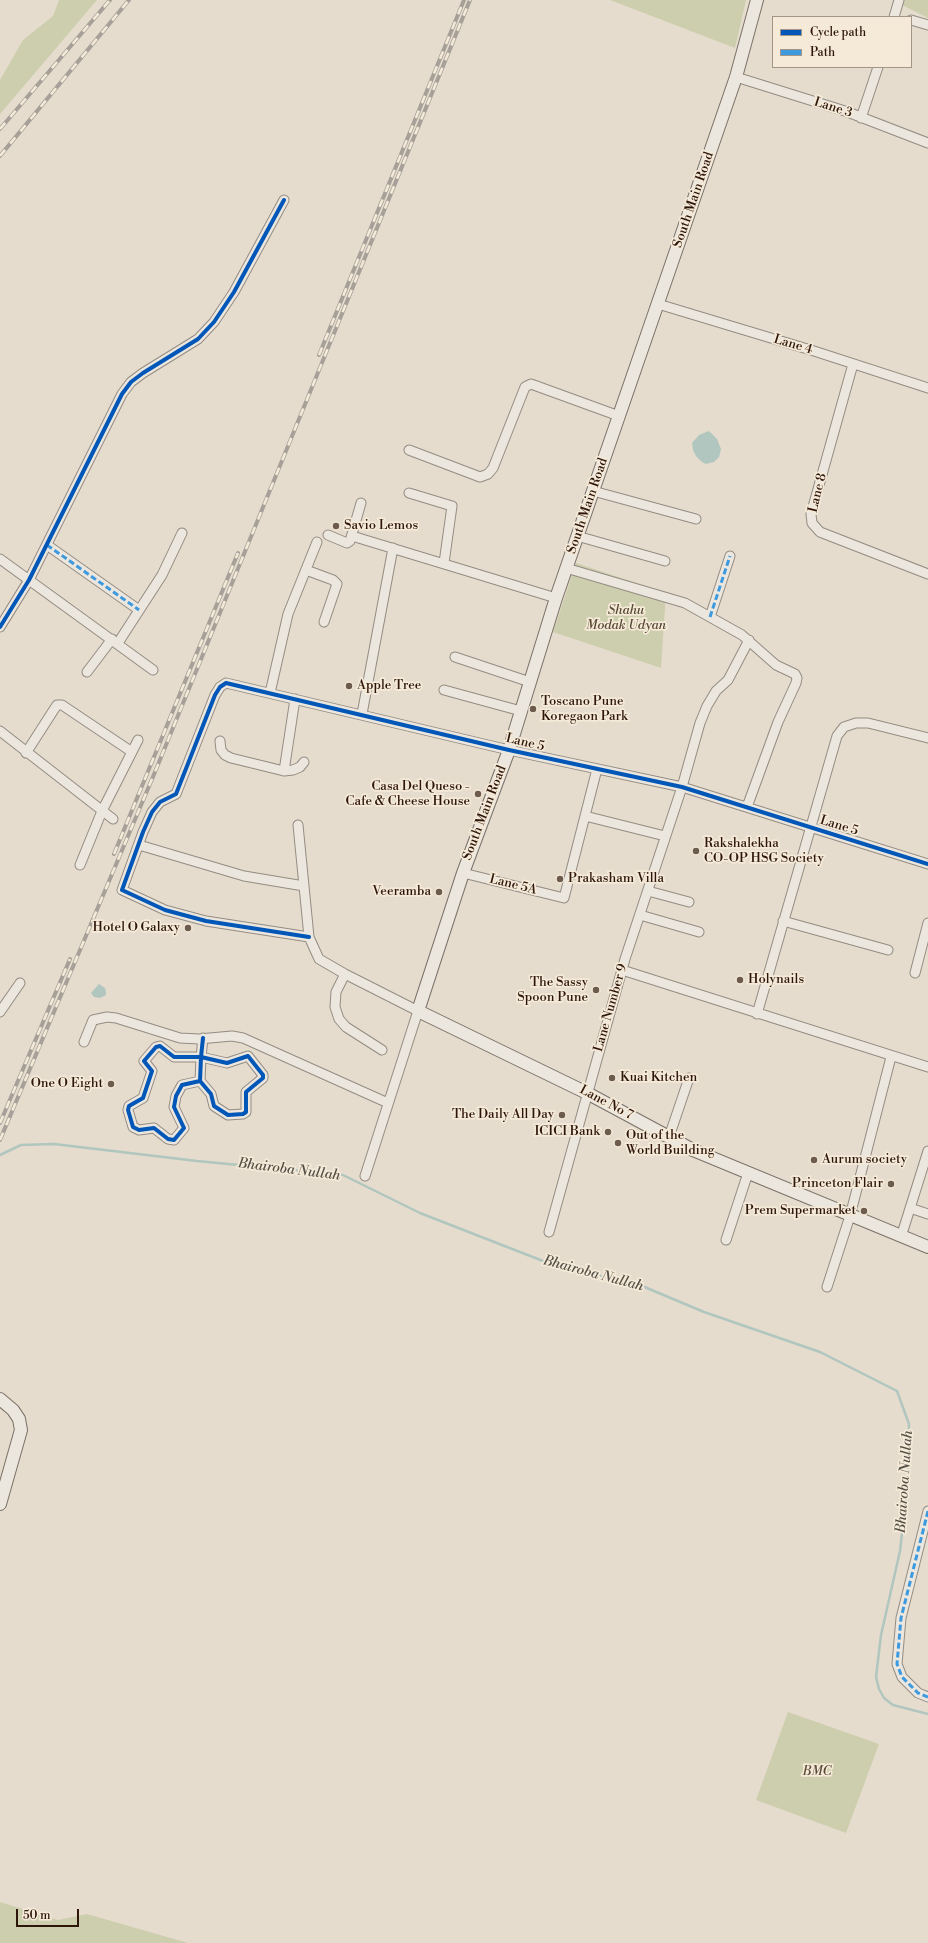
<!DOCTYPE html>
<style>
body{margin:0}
#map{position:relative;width:928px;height:1943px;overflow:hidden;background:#e5dccd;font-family:"Libre Bodoni",serif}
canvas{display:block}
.legend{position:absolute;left:772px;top:16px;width:140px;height:52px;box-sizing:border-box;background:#f5ead8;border:1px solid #a59586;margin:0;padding:5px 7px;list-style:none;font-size:12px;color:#2d150a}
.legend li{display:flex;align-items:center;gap:8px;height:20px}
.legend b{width:20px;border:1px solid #a59586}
.scale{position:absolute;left:16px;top:1909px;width:63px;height:18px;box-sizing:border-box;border:2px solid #2d150a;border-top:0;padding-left:5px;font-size:12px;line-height:14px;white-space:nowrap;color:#2d150a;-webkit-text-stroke:3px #f5ead8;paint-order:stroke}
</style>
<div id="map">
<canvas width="928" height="1943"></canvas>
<ul class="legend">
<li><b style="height:5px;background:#0057b8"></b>Cycle path</li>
<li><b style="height:5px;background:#3d9ade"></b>Path</li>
</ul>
<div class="scale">50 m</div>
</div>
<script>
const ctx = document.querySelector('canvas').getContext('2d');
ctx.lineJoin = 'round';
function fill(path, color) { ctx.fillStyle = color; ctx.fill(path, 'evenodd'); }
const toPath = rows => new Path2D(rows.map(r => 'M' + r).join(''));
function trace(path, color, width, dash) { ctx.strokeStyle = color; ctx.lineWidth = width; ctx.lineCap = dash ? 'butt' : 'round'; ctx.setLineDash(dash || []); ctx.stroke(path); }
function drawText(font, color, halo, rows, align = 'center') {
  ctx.font = font + ' "Libre Bodoni",serif'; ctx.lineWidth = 3.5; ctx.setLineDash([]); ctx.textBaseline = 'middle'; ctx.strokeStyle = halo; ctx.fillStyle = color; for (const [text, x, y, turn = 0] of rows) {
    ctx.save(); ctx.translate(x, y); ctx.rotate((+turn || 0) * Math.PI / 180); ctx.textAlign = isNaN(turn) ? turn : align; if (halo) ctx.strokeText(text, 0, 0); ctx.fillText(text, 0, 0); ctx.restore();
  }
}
fill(toPath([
 [59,0,97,0,0,114,0,80,23,40,53,16],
 [610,0,746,0,735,48],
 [892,0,928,0,928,18],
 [576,563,666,593,661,668,553,632],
 [788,1712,879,1744,846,1833,756,1800],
 [0,1902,58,1920,87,1914,188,1943,0,1943]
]), '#cdceae');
fill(toPath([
 [709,431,717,439,721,449,719,457,714,462,706,464,702,462,696,456,693,450,692,443,699,435],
 [99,984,105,988,106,992,106,995,100,998,94,997,91,993]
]), '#b0c6bf');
trace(toPath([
 [0,1155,21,1145,54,1144,197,1161,343,1175,420,1213,561,1268,635,1283,704,1312,820,1352,897,1391,909,1424,908,1480,900,1551,881,1635,876,1677,879,1689,884,1698,893,1705,928,1714]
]), '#b0c6bf', 2.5);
const street = toPath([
 [894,17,899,0],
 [911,20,928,25],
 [736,77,845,111,928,143],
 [861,118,878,67],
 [658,304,814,351,928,388],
 [853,364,811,514,812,523,820,532,928,574],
 [409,450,480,477,488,474,493,468,525,387,531,384,619,416],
 [593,491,696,519],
 [409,493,452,506,444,563],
 [328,535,347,543,350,541,361,503],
 [352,536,556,598],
 [577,536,665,561],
 [47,545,139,610],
 [0,559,153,670],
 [566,568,685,603,742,635,776,665,795,674,797,678,796,683,778,722,747,807],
 [306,570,333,580,337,584,324,622],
 [710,617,730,556],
 [0,627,29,580,122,394,131,382,143,373,198,339,214,322,234,292,284,200],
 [118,643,162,575,182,533],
 [455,657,530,682],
 [87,672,112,639],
 [444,690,521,711],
 [270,693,288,614,317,542],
 [295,699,284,771,293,770,300,767,304,762],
 [362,714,393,548],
 [0,731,113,819],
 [220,741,221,750,225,755,231,758,284,771],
 [26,753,53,711,57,705,62,705,132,752],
 [585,816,665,836],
 [298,825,309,937,319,959,345,974,418,1011,365,1176],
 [139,845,244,876,304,886],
 [80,865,102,811,138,740],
 [463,873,564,898,597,769],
 [648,891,689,902],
 [640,915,699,932],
 [783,921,888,950],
 [309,937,206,921,165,910,122,890,143,832,152,812,160,802,176,794,215,695,220,687,226,683,509,750,682,787,928,864],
 [622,970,928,1067],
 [915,973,928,923],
 [345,974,336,992,335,1007,339,1019,346,1027,382,1050],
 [0,1012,20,983],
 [757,1014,837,736,844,727,856,723,868,723,928,738],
 [84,1042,93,1020,107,1017,116,1018,180,1038,199,1039,232,1036,243,1038,388,1103],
 [200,1081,182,1085,176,1096,174,1107,184,1128,174,1140,168,1139,154,1128,139,1130,133,1127,128,1110,129,1106,143,1098,152,1071,144,1061,156,1047,160,1046,174,1057,201,1057,227,1063,248,1056,263,1075,263,1078,246,1092,246,1112,243,1114,228,1115,214,1106,211,1094,200,1081,201,1057,203,1038],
 [669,1137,689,1078],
 [910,1208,928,1214],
 [549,1232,625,959,682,787,700,723,707,706,716,691,728,680,749,640],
 [901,1237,928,1151],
 [726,1240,748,1173],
 [827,1287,850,1216,891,1057],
 [928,1511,901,1618,897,1664,902,1677,918,1693,928,1697]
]);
const secondary = toPath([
 [757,0,736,77,556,598,509,750,463,873,418,1011,587,1093,693,1150,928,1247],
 [0,1399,13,1410,19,1419,21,1430,0,1504]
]);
trace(street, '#948c82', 11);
trace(secondary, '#7a7168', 14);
trace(street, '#ebe6de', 9);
trace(secondary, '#ebe6de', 12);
const rail = toPath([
 [0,129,110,0],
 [0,156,129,0],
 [319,355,464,0],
 [114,854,238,553],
 [0,1123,70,959],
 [0,1140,155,772,470,0]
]);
trace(rail, '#a6a099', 4);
trace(rail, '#f5ead8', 2.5, [8]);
trace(toPath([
 [47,545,139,610],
 [710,617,730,556],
 [928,1511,901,1618,897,1664,902,1677,918,1693,928,1697]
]), '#3d9ade', 3, [6, 3]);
trace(toPath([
 [0,627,29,580,122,394,131,382,143,373,198,339,214,322,234,292,284,200],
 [309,937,206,921,165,910,122,890,143,832,152,812,160,802,176,794,215,695,220,687,226,683,509,750,682,787,928,864],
 [200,1081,182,1085,176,1096,174,1107,184,1128,174,1140,168,1139,154,1128,139,1130,133,1127,128,1110,129,1106,143,1098,152,1071,144,1061,156,1047,160,1046,174,1057,201,1057,227,1063,248,1056,263,1075,263,1078,246,1092,246,1112,243,1114,228,1115,214,1106,211,1094,200,1081,201,1057,203,1038]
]), '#0057b8', 4);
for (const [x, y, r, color] of [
 [336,526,4,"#6d5b4e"],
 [349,686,4,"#6d5b4e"],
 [533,709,4,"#6d5b4e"],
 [478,794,4,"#6d5b4e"],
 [696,851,4,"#6d5b4e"],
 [560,879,4,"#6d5b4e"],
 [439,892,4,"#6d5b4e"],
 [188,928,4,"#6d5b4e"],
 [740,980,4,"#6d5b4e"],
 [596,990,4,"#6d5b4e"],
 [612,1078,4,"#6d5b4e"],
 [111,1084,4,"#6d5b4e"],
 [562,1115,4,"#6d5b4e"],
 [608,1132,4,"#6d5b4e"],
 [618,1143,4,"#6d5b4e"],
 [814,1160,4,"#6d5b4e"],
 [891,1184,4,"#6d5b4e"],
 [864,1211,4,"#6d5b4e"]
]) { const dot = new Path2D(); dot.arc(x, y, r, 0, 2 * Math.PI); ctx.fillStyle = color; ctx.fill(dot); trace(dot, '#f5ead8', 1.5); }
drawText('13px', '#2d150a', '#f5ead8', [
 ["Lane 3",833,108,18],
 ["South Main Road",694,200,-71],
 ["Lane 4",793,345,17],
 ["Lane 8",818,493,-76],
 ["South Main Road",588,506,-71],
 ["Lane 5",525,743,13],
 ["South Main Road",485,813,-69],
 ["Lane 5",839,826,17],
 ["Lane 5A",513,885,14],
 ["Lane Number 9",611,1008,-74],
 ["Lane No 7",606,1103,28]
]);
drawText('13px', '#2d150a', '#f5ead8', [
 ["Savio Lemos",344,526],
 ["Apple Tree",357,686],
 ["Toscano Pune",541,702],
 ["Koregaon Park",541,717],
 ["Casa Del Queso -",470,787,"right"],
 ["Cafe & Cheese House",470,802,"right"],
 ["Rakshalekha",704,844],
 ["CO-OP HSG Society",704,859],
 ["Prakasham Villa",568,879],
 ["Veeramba",431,892,"right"],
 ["Hotel O Galaxy",180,928,"right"],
 ["Holynails",748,980],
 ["The Sassy",588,983,"right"],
 ["Spoon Pune",588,998,"right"],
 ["Kuai Kitchen",620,1078],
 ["One O Eight",103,1084,"right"],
 ["The Daily All Day",554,1115,"right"],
 ["ICICI Bank",600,1132,"right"],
 ["Out of the",626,1136],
 ["World Building",626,1151],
 ["Aurum society",822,1160],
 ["Princeton Flair",883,1184,"right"],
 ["Prem Supermarket",856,1211,"right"]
], 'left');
drawText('italic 13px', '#574933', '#f5ead8', [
 ["Shahu",626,611],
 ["Modak Udyan",626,626],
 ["BMC",817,1772]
]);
drawText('italic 14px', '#534f47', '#f5ead8', [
 ["Bhairoba Nullah",289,1170,7],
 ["Bhairoba Nullah",593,1274,15],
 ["Bhairoba Nullah",905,1482,-86]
]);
</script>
